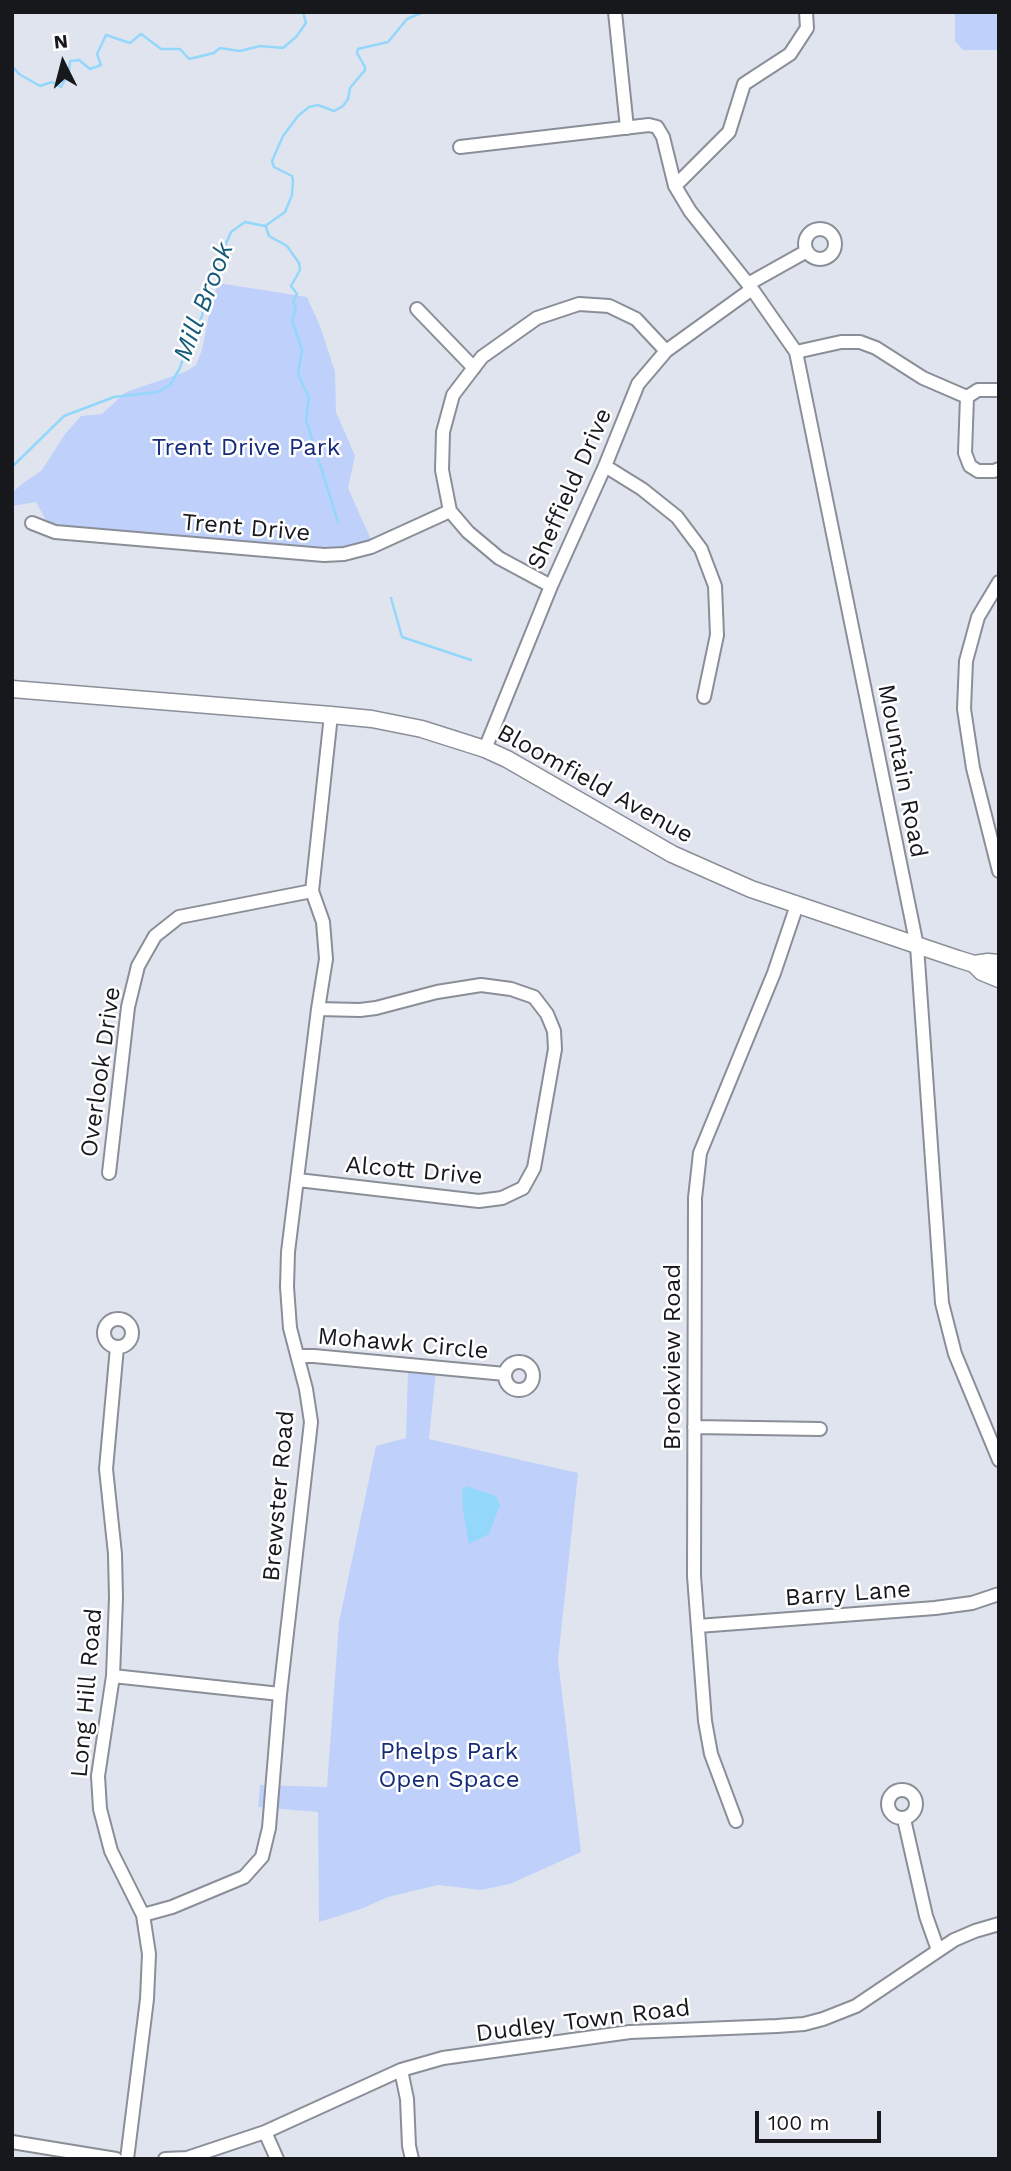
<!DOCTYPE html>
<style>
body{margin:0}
#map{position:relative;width:1011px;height:2171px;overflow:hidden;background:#e0e4ef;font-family:"Work Sans",sans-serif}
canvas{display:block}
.frame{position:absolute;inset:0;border:14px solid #17181c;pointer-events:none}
.north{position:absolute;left:28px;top:28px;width:70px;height:70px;-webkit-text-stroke:5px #fff;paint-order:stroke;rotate:354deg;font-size:19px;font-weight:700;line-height:28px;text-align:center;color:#17181c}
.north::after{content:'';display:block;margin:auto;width:24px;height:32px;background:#17181c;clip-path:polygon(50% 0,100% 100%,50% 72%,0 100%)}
.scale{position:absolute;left:755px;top:2111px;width:126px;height:32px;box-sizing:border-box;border:4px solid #17181c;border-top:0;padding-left:9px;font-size:21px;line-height:24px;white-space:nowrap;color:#17181c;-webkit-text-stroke:5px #fff;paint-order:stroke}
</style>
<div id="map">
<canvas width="1011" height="2171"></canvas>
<div class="frame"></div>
<div class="north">N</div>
<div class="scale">100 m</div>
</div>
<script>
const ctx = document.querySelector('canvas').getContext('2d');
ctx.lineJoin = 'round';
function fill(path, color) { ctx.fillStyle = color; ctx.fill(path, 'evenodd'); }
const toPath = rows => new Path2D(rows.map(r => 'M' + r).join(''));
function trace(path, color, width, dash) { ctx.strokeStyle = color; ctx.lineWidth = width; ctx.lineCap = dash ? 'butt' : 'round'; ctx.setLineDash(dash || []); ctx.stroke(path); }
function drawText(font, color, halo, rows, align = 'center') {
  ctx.font = font + ' "Work Sans",sans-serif'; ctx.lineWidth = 5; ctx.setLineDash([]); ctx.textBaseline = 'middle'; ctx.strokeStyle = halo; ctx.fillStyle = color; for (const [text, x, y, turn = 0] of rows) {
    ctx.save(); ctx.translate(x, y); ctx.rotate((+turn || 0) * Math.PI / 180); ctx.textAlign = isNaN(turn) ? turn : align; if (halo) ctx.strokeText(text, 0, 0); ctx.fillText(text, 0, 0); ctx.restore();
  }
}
fill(toPath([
 [955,12,999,12,999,50,963,50,955,41],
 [218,283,307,297,320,326,335,372,336,412,355,456,348,488,372,542,329,552,115,532,48,524,36,502,12,506,12,493,22,484,42,470,65,434,81,416,102,414,126,392,185,372,196,365,202,350,211,304],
 [408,1369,436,1371,429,1439,578,1473,558,1660,581,1852,510,1884,481,1890,438,1885,388,1897,361,1909,319,1922,318,1812,258,1807,260,1785,327,1787,339,1622,376,1446,406,1438]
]), '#bfd1fa');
fill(toPath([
 [466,1486,496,1496,500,1505,489,1534,469,1544,463,1510,462,1490]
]), '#93d7fb');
trace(toPath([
 [12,66,19,74,40,86,52,82,61,87,69,72,70,61,79,60,90,69,101,65,97,54,106,35,130,43,141,34,161,49,180,49,189,59,214,53,220,48,240,51,260,46,283,48,296,37,306,23,303,12],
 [266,227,269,236,287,246,299,263,300,270,291,286,297,294,293,302,296,309,292,320,302,350,298,374,309,398,306,420,338,522],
 [12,467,64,416,114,397,158,392,170,385,180,368,185,353,195,333,202,316,206,289,231,232,245,222,265,226,285,212,292,195,293,181,292,176,274,167,272,161,283,136,298,116,309,107,318,105,334,111,343,106,348,99,350,88,365,70,365,67,357,53,358,49,388,42,407,19,423,12],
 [391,598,402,637,471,660]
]), '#93d7fb', 2.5);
const minor = toPath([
 [615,12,627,128],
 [460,147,649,125,657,127,663,137,675,186,690,211,752,289,796,352,917,946,942,1303,955,1354,999,1460],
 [675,186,729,132,744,84,790,54,807,28,806,12],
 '805 244a15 15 0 1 1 30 0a15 15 0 1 1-30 0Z',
 [748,284,807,251],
 [417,309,474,368],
 [796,352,841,342,860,342,876,348,923,378,967,397],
 [967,397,965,453,970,466,978,471,994,471,999,469],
 [967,397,978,390,999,390],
 [605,466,642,489,677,517,701,549,715,586,717,635,704,697],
 [32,523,55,532,324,555,344,554,371,547,450,511],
 [999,582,978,617,966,661,964,709,973,768,999,871],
 [551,586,499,558,468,532,450,511,442,470,443,432,453,395,482,357,537,318,579,304,609,306,636,319,666,351],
 [485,749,551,586,605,466,638,384,666,351,752,289],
 [109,1173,128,1007,138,966,155,936,179,917,312,891],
 [298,1180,479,1201,502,1198,523,1188,534,1168,555,1049,554,1031,547,1014,534,997,511,989,481,985,437,992,376,1008,360,1010,318,1009],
 '104 1333a14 14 0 1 1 28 0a14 14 0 1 1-28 0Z',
 [117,1347,106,1469,115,1554,116,1598,113,1676,98,1776,100,1809,111,1851,143,1915,149,1954,147,1999,127,2159],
 [298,1356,314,1356,505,1374],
 '505 1376a14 14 0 1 1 28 0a14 14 0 1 1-28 0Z',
 [694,1427,820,1429],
 [698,1626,935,1608,972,1603,999,1594],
 [113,1676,280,1694],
 '888 1804a14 14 0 1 1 28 0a14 14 0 1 1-28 0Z',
 [904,1819,926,1916,938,1950],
 [736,1821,711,1754,705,1721,694,1576,695,1198,700,1153,774,973,797,905],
 [143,1915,172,1907,244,1877,262,1857,269,1828,280,1694,311,1422,306,1389,290,1328,287,1287,288,1252,318,1009,326,959,323,922,312,891,331,715],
 [401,2070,407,2099,409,2146,412,2159],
 [265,2132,277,2159],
 [12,2142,116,2159],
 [165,2159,187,2158,265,2132,401,2070,443,2058,630,2032,777,2026,804,2024,823,2019,856,2006,954,1940,975,1931,999,1924]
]);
const major = toPath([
 [12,689,331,715,372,719,422,729,485,749,507,759,672,854,751,889,958,959,974,964,988,962,999,963],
 [974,964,982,972,999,979]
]);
trace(minor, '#8a8e97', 16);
trace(major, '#8a8e97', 19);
trace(minor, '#fff', 12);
trace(major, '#fff', 16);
drawText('24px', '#162c7b', '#fff', [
 ["Trent Drive Park",246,448],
 ["Phelps Park",449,1752],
 ["Open Space",449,1780]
]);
drawText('24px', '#17181c', '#fff', [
 ["Sheffield Drive",570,489,-66],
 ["Trent Drive",246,528,5],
 ["Mountain Road",902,771,79],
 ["Bloomfield Avenue",595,784,29],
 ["Overlook Drive",101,1072,-82],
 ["Alcott Drive",414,1171,5],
 ["Mohawk Circle",403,1344,5],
 ["Brookview Road",673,1357,-90],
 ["Brewster Road",279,1496,-85],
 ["Barry Lane",848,1594,-4],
 ["Long Hill Road",87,1693,-85],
 ["Dudley Town Road",583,2021,-7]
]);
drawText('italic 26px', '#165b79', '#fff', [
 ["Mill Brook",204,302,-69]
]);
</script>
